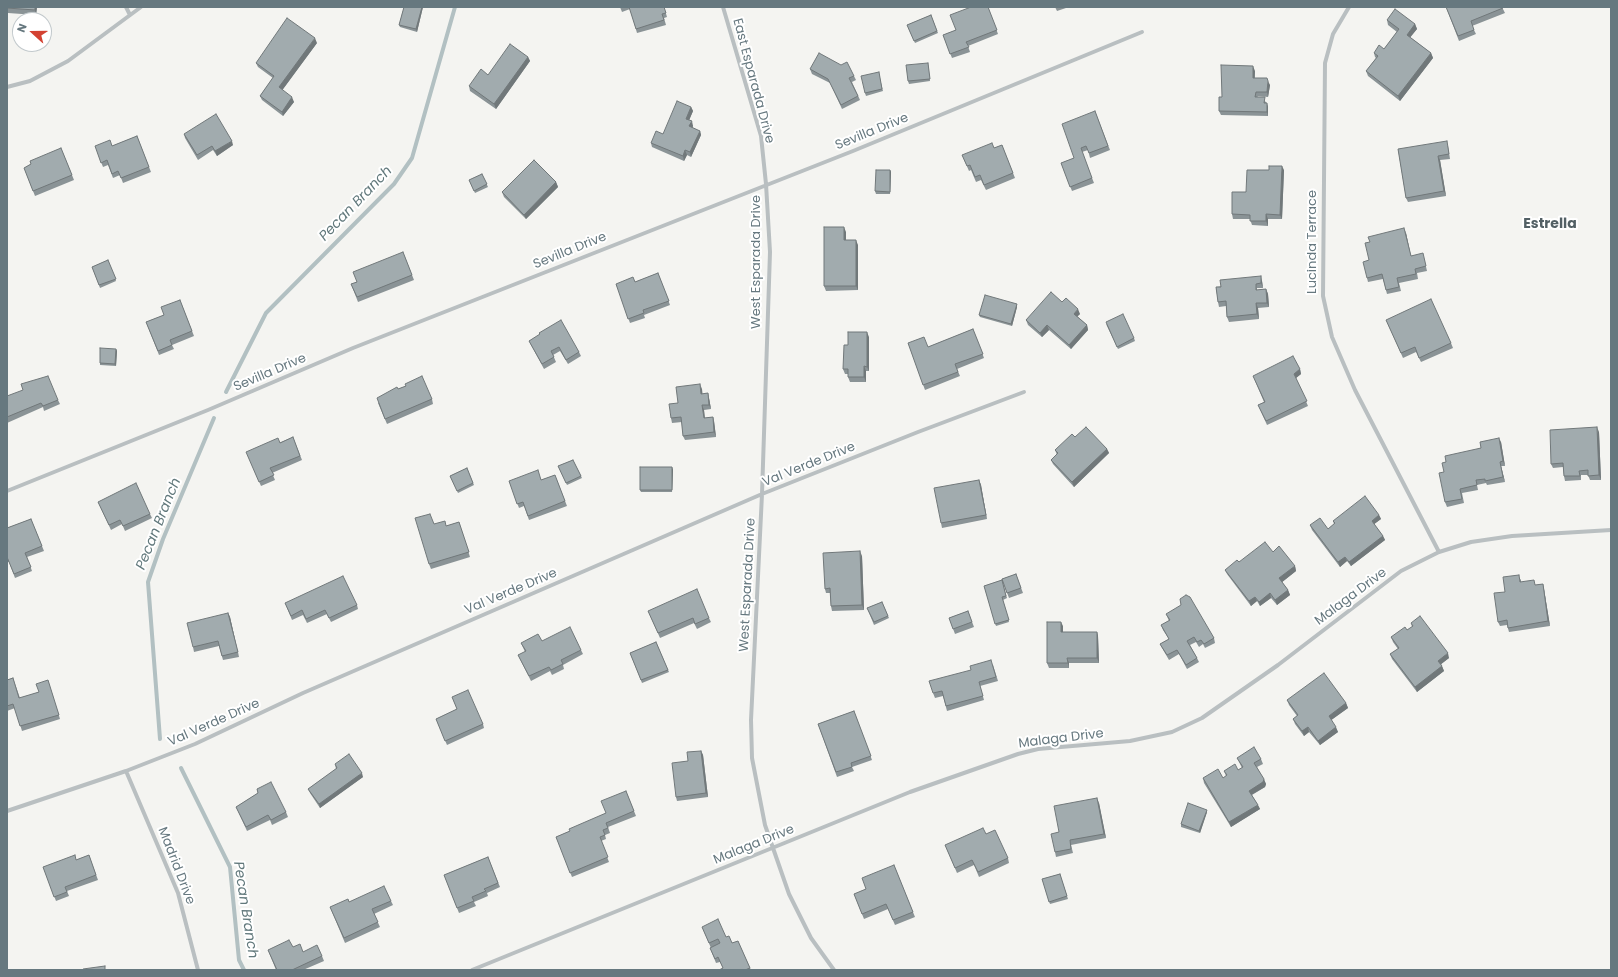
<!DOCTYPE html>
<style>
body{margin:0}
#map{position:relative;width:1618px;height:977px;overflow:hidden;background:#f4f4f1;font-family:Poppins,sans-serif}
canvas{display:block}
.frame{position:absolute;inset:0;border:8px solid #66787f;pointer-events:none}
.north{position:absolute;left:12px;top:12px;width:40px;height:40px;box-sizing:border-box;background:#fff;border:1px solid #c2c9cc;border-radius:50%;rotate:291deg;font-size:11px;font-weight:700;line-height:16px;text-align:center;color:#66787f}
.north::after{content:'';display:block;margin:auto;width:14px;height:18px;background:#d34232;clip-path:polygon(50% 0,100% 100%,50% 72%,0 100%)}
</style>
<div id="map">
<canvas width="1618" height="977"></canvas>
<div class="frame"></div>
<div class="north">N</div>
</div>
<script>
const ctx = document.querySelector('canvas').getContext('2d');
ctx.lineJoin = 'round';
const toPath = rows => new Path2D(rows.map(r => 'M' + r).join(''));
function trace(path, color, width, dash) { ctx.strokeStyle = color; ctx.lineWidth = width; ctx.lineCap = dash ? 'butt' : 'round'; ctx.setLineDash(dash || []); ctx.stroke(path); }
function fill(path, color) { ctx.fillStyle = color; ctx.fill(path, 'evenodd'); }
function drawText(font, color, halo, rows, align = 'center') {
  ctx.font = font + ' Poppins,sans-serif'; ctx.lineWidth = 4; ctx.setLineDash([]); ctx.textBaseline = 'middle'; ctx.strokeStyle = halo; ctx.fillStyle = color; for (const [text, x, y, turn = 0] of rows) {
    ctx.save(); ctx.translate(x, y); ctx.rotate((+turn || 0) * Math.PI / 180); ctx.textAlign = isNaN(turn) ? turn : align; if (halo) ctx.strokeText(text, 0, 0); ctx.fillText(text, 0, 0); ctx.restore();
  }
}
trace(toPath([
 [226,392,266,313,394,184,412,158,455,7],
 [160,739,148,582,163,539,214,418],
 [181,768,230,867,239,960,244,970]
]), '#b2c0c2', 4);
trace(toPath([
 [126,7,130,15],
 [723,7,761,136,766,184,770,252,762,494,751,720,752,758,765,825,789,894,811,938,834,970],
 [1349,7,1333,34,1325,63,1323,296,1332,337,1355,390,1439,552],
 [7,87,30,81,68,61,141,7],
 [7,491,208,410,353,348,853,151,1142,32],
 [126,771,178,893,198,970],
 [7,811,126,771,195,744,303,693,762,494,918,432,1024,392],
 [472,970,910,792,1018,754,1038,749,1130,741,1172,732,1202,718,1278,665,1401,571,1439,552,1471,542,1512,536,1611,530]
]), '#b9bfc1', 4);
fill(toPath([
 [7,7,37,7,36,15,8,13],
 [404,7,423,7,417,32,400,27,399,25],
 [620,7,664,7,667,17,664,18,666,25,637,33,630,9,622,12],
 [988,7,998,34,968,46,970,52,952,58,943,35,956,30],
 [1055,7,1069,7,1057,11],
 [1446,7,1502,7,1505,13,1472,26,1476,34,1459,41],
 [931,15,938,33,915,43,907,25],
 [1387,20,1415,24,1417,29,1410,37,1431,53,1433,58,1400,101,1368,76,1366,71,1376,58,1375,57,1374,53,1384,49,1397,32,1388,25],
 [317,43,282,90,294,102,283,116,262,100,260,96,273,78,258,67,256,63],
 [528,57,530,61,496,109,470,91,469,86,488,75],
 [928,63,930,81,909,84,908,81],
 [810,69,854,76,856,80,852,82,860,100,842,109,830,83,812,74],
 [1255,71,1255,78,1270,85,1268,97,1257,96,1266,102,1268,107,1268,116,1221,115,1219,111,1222,97],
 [879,74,883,91,866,96,865,93],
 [691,107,693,111,689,120,693,126,692,128,700,131,701,135,691,157,687,155,684,161,652,147,651,143,663,134],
 [1095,111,1110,150,1090,158,1088,150,1082,152,1094,183,1072,191,1061,163,1074,158],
 [184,134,233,145,217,156,213,150,198,160,185,138],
 [137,136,151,172,123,183,120,175,113,178,108,165,103,167,95,146,112,146],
 [1002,145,1015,178,986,190,981,180,976,182,971,170,969,171,962,155,994,148],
 [1448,146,1450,159,1440,160,1446,196,1408,202,1406,198,1398,149],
 [61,148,74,180,35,196,24,168,31,164],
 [890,170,891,172,890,194,876,194,875,191],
 [1284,170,1282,219,1268,219,1268,226,1252,225,1250,219,1233,219,1232,214,1246,192],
 [482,174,488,187,475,193,469,180],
 [556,182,558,187,526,219,504,197,502,192],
 [846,232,846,240,858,245,858,290,826,291,824,286],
 [1406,233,1411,256,1424,258,1427,271,1417,273,1418,279,1399,283,1401,291,1387,294,1383,279,1368,282,1367,278,1369,260],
 [403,252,414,280,358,302,351,284,357,282],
 [108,260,116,281,100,288,92,267],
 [658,273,670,305,644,315,645,318,630,323,616,284,635,282],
 [1262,281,1263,288,1257,288,1257,290,1266,289,1268,294,1269,307,1258,308,1259,319,1229,322,1227,317,1226,306,1219,307,1218,302,1216,287],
 [180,300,194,336,172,345,174,349,159,355,146,322,164,315],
 [1062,302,1080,314,1077,316,1087,325,1088,330,1071,349,1049,330,1042,337,1028,325,1026,320],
 [1017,304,1017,307,1012,326,980,317,979,315],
 [1386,320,1451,343,1453,348,1421,362,1416,352,1403,358],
 [1106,324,1134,338,1135,341,1118,349],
 [973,329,984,358,957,369,960,376,925,390,908,343,928,347],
 [540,335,579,352,581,356,568,364,560,351,553,355,556,362,544,369,531,345,529,341],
 [869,337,869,371,866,371,866,382,850,382,848,377,848,374,845,374,843,369,848,345],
 [116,349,117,351,116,366,100,365,100,363],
 [1300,369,1301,374,1296,378,1308,406,1267,425,1258,405,1264,402,1253,376],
 [406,386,432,399,433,404,387,424,378,403,398,389],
 [702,389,702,394,708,393,709,398,711,409,704,410,705,418,713,417,714,421,716,437,685,440,683,436,682,422,672,423,671,418,678,403],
 [7,396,58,400,60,404,44,411,43,407,7,423],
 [1599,432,1601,480,1590,480,1588,475,1581,475,1581,480,1565,481,1564,476,1563,467,1553,468,1551,464],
 [293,437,302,460,272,473,275,480,261,486,248,456],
 [1075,437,1107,449,1109,453,1074,487,1053,464,1051,460,1057,455,1055,450],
 [1501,442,1505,466,1501,466,1505,482,1487,485,1486,483,1477,485,1478,490,1462,493,1464,503,1447,507,1445,502,1444,472,1446,462,1481,448],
 [573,460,582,478,567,485,558,466],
 [672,467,673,470,672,492,641,492,640,490],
 [467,468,474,485,458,493,450,476],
 [555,475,567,506,529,520,524,506,519,508,509,481,541,480],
 [979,480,981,485,987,519,942,528,941,523],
 [98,502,150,514,152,518,125,531,122,524,111,530],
 [1379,515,1381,519,1374,524,1383,536,1385,540,1351,566,1347,561,1340,567,1312,530,1310,525,1328,529,1334,524,1333,521],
 [31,519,44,551,27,557,32,571,15,578,9,562,7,562,7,528],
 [459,522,470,557,431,569,429,564,434,524,446,526],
 [1273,552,1295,566,1296,571,1282,582,1288,590,1290,595,1277,605,1271,598,1260,606,1257,601,1251,606,1227,574,1225,570,1239,562],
 [862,556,864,610,832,611,831,606,830,593,826,593,825,589],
 [1016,574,1023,593,1009,598,1002,579],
 [1521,579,1521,582,1536,585,1543,584,1544,589,1550,626,1509,632,1507,625,1500,626,1498,622,1505,592],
 [1002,580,1007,598,1003,600,1009,622,996,626,984,586],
 [882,602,889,618,874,625,867,608],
 [285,603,357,605,358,609,331,622,327,614,307,623,303,615,292,620],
 [648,611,709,618,711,622,697,629,694,623,660,638],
 [968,611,974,627,955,634,949,618],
 [228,613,230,617,239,657,223,660,219,646,194,652,193,647],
 [1166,614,1214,638,1215,643,1205,648,1203,644,1199,647,1196,642,1190,645,1197,658,1199,662,1187,669,1179,654,1169,660,1162,648,1160,644,1169,639,1163,630,1161,625,1169,621],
 [1411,623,1449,658,1441,664,1444,671,1417,692,1392,659,1390,654,1398,649,1393,642,1391,637,1407,630,1412,627],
 [1063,626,1063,632,1097,632,1098,636,1099,663,1069,663,1069,668,1049,668,1047,663],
 [542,641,581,650,583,654,563,665,564,669,552,675,550,671,531,681,518,655,525,652,521,643],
 [656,642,669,672,642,683,630,653],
 [993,665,998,681,980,686,984,700,947,711,943,696,935,698,933,693],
 [13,678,20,698,39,692,48,680,60,719,22,731,15,708,7,711,7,680],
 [452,697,483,724,484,728,447,745,436,719,457,709],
 [1287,700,1346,703,1348,708,1331,720,1338,732,1320,745,1309,732,1304,736,1295,724,1293,719,1297,716,1289,705],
 [854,711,872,760,852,767,854,771,837,777,818,724],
 [701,751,703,755,708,797,677,801,676,797,688,761],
 [1237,758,1261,759,1263,764,1257,767,1266,784,1265,787,1252,795,1260,809,1231,827,1204,783,1203,778,1223,778,1226,776,1224,771,1238,770,1242,768],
 [335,764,363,777,320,808,310,793,308,789,336,769],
 [257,789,286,812,288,817,272,825,270,820,247,831,236,807,258,793],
 [626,791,636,816,608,827,610,833,605,835,606,839,601,841,609,862,572,877,556,837,570,831,606,813],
 [1099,803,1106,838,1071,845,1073,853,1056,857,1055,852,1059,832],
 [1207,812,1200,833,1181,827,1181,824],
 [986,834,1008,858,1009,863,979,877,974,865,957,873,945,845],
 [89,855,98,880,67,891,69,896,56,901,43,867,76,860],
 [488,857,500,887,487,893,488,896,474,902,476,906,459,913,444,875],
 [894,865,915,917,895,925,888,909,864,919,854,894,866,889],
 [1060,874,1068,899,1050,904,1042,879],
 [391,901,393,905,374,914,380,927,345,943,330,907,349,902],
 [702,927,726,937,732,943,738,941,751,970,719,970,723,968,720,962,716,963,710,948,720,944,711,948],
 [293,947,303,952,322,956,324,961,303,970,276,970,268,950]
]), '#8a9396');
fill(toPath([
 [35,7,37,7,36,15,35,10],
 [422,7,423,7,417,32,416,29],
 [1415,24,1417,29,1409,39,1407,35],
 [315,38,317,43,281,92,279,87],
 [1431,53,1433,58,1400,101,1398,96],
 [528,57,530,61,496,109,494,104],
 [1253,66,1255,71,1254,82,1253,78],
 [1268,81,1270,85,1268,97,1267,92],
 [292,97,294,102,283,116,282,112],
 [1267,103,1268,107,1268,116,1267,112],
 [691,107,693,111,688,123,686,119],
 [692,121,693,126,691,131,689,126],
 [700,131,701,135,691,157,690,152],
 [232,141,233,145,217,156,215,151],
 [685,150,687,155,684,161,683,156],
 [1438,156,1440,160,1446,196,1444,191],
 [1282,166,1284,170,1282,219,1280,215],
 [890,170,891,172,890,194],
 [556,182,558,187,526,219,524,215],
 [1266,214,1268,219,1268,226,1266,221],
 [844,227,846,232,846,245,844,240],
 [1404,228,1406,233,1412,261,1411,256],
 [856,240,858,245,858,290,856,286],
 [1261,276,1262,281,1263,288,1261,283],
 [1266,289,1268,294,1269,307,1267,303],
 [1256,303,1258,308,1259,319,1257,314],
 [1017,304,1017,307,1012,326,1011,324],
 [1078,309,1080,314,1076,318,1074,314],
 [1047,325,1049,330,1042,337,1040,333],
 [1087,325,1088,330,1071,349,1069,345],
 [867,332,869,337,869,371,867,367],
 [116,349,117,351,116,366,115,364],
 [864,366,866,371,866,382,864,377],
 [1300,369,1301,374,1296,378,1294,374],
 [700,384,702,389,703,398,701,394],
 [708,393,709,398,711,409,709,405],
 [702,405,704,410,705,422,704,418],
 [713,417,714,421,716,437,714,432],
 [1597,427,1599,432,1601,480,1599,475],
 [1499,438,1501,442,1505,466,1503,461],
 [1107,449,1109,453,1074,487,1072,482],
 [1500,462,1505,482,1503,477],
 [672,467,673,470,672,492],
 [979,480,981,485,987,519,986,515],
 [1379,515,1381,519,1373,525,1372,521],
 [1383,536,1385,540,1351,566,1349,562],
 [860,551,862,556,864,610,862,605],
 [1345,557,1347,561,1340,567,1338,562],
 [1295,566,1296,571,1281,583,1279,578],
 [1543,584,1544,589,1550,626,1548,621],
 [1288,590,1290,595,1277,605,1275,600],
 [1270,593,1271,598,1260,606,1259,602],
 [1255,597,1257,601,1251,606,1249,601],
 [228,613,230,617,239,657,238,652],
 [1061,622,1063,626,1063,637,1061,632],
 [1097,632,1098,636,1099,663,1097,658],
 [1448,653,1449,658,1440,665,1438,661],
 [1067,658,1069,663,1069,668],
 [1442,666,1444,671,1417,692,1415,687],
 [1346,703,1348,708,1330,721,1329,716],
 [1308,727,1309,732,1304,736,1302,731],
 [1336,727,1338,732,1320,745,1318,741],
 [701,751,703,755,708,797,706,793],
 [362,773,363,777,320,808,319,804],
 [1264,779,1266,784,1265,787,1251,795,1249,791],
 [1097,798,1099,803,1106,838,1104,834],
 [1258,805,1260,809,1231,827,1229,822],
 [1207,810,1207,812,1200,833,1199,831]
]), '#71787a');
const building = toPath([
 [7,7,35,7,35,10,7,8,7,7],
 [404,7,422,7,416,29,399,25,404,7],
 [629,7,664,7,666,13,662,14,664,20,636,29,629,7],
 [971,7,988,7,997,30,966,42,969,47,950,54,943,35,956,30,950,15,971,7],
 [1446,7,1502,7,1503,8,1471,21,1474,30,1458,36,1446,7],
 [1395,9,1415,24,1407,35,1431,53,1398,96,1366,71,1378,56,1374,53,1379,45,1384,49,1399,29,1387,20,1395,9],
 [931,15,937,31,914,41,907,25,931,15],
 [287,18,315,38,279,87,292,97,282,112,260,96,274,76,256,63,287,18],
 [510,44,528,57,494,104,469,86,481,69,488,75,510,44],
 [819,53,841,65,847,62,854,76,849,78,858,96,841,105,828,79,810,69,819,53],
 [928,63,930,79,908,81,906,65,928,63],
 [1221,65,1253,66,1253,78,1267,78,1268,81,1267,92,1256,92,1255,97,1265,97,1264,103,1267,103,1267,112,1219,111,1219,97,1222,97,1221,65],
 [879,72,882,89,865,93,861,76,879,72],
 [677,101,691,107,686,119,692,121,689,126,700,131,690,152,685,150,683,156,651,143,656,131,663,134,677,101],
 [1095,111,1108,146,1089,153,1086,146,1081,148,1092,178,1070,187,1061,163,1074,158,1062,124,1095,111],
 [216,114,232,141,215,151,212,146,197,155,184,134,216,114],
 [137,136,149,167,121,178,118,171,112,174,107,160,101,163,95,146,110,140,112,146,137,136],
 [1447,141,1449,154,1438,156,1444,191,1406,198,1398,149,1447,141],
 [992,143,994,148,1002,145,1013,173,984,185,980,175,975,177,970,165,967,166,962,155,992,143],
 [61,148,72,175,33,191,24,168,31,164,30,161,61,148],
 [534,160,556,182,524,215,502,192,534,160],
 [1269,166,1282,166,1280,215,1266,214,1266,221,1250,221,1250,215,1232,214,1232,192,1246,192,1247,170,1269,170,1269,166],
 [876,170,890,170,890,192,875,191,876,170],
 [482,174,487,184,474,191,469,180,482,174],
 [824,227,844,227,844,240,856,240,856,286,824,286,824,227],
 [1404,228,1411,256,1423,253,1426,266,1415,269,1416,274,1397,278,1399,287,1386,290,1382,274,1367,278,1363,262,1369,260,1365,243,1370,242,1368,237,1404,228],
 [403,252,412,275,357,297,351,284,357,282,353,272,403,252],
 [108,260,116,279,99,285,92,267,108,260],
 [658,273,669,301,643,310,644,313,628,319,616,284,633,277,635,282,658,273],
 [1261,276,1261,283,1256,284,1256,290,1266,289,1267,303,1256,303,1257,314,1227,317,1226,301,1218,302,1216,287,1221,287,1220,280,1261,276],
 [1051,292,1062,302,1066,298,1078,309,1074,314,1087,325,1069,345,1047,325,1040,333,1026,320,1051,292],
 [985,295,1017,304,1011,324,979,315,985,295],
 [1431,299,1451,343,1419,358,1415,347,1401,353,1386,320,1431,299],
 [180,300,192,331,170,340,172,345,158,351,146,322,164,315,161,307,180,300],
 [1123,314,1134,338,1117,347,1106,322,1123,314],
 [561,320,579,352,566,360,559,347,551,351,554,357,542,364,529,341,540,334,539,333,561,320],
 [973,329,983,354,955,364,958,372,923,385,908,343,924,337,928,347,973,329],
 [848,332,867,332,867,367,864,366,864,377,848,377,848,369,843,369,844,345,848,345,848,332],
 [100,348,116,349,115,364,100,363,100,348],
 [1293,356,1300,369,1294,374,1307,401,1266,421,1258,405,1265,402,1253,376,1293,356],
 [48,376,58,400,43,406,41,403,7,417,7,396,23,390,21,384,48,376],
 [422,376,432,399,385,419,377,398,397,387,398,389,406,386,405,384,422,376],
 [700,384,701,394,708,393,709,405,702,405,704,418,713,417,714,432,683,436,681,417,671,418,669,404,678,403,676,387,700,384],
 [1086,427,1107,449,1072,482,1051,460,1058,453,1055,450,1072,434,1075,437,1086,427],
 [1597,427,1599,475,1588,476,1588,470,1579,471,1580,476,1564,476,1563,463,1551,464,1550,430,1597,427],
 [293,437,300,456,270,468,274,475,259,482,246,452,278,438,280,443,293,437],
 [1499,438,1503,461,1500,462,1503,477,1485,481,1485,479,1476,480,1477,485,1460,489,1462,499,1445,502,1439,473,1444,472,1442,463,1446,462,1445,456,1481,448,1480,442,1499,438],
 [573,460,581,476,566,483,558,466,573,460],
 [640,467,672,467,672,490,640,490,640,467],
 [467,468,473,483,457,491,450,476,467,468],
 [538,470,541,480,555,475,565,501,528,516,523,502,517,504,509,481,538,470],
 [979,480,986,515,941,523,934,488,979,480],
 [136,483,150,514,123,526,120,520,109,525,98,502,136,483],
 [1365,496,1379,515,1372,521,1383,536,1349,562,1345,557,1338,562,1310,525,1320,518,1328,529,1335,523,1333,521,1365,496],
 [430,514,434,524,445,521,446,526,459,522,469,552,429,564,415,518,430,514],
 [31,519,42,546,25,553,31,567,14,574,7,557,7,528,31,519],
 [1265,542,1273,552,1279,546,1295,566,1279,578,1288,590,1275,600,1270,593,1259,602,1255,597,1249,601,1225,570,1237,560,1239,562,1265,542],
 [860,551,862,605,831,606,830,588,825,589,823,553,860,551],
 [1016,574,1021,588,1007,593,1002,579,1016,574],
 [1519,575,1520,582,1534,580,1535,585,1543,584,1548,621,1508,628,1507,620,1498,622,1494,593,1505,592,1503,577,1519,575],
 [343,576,357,605,329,618,325,610,306,619,302,610,291,616,285,603,343,576],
 [1002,580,1006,596,1002,597,1009,620,995,624,984,586,1002,580],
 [697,589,709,618,695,624,693,618,658,633,648,611,697,589],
 [1186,595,1190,597,1214,638,1204,644,1201,640,1197,642,1194,637,1187,641,1197,658,1186,665,1177,650,1167,655,1160,644,1169,639,1161,625,1170,620,1166,614,1181,605,1180,599,1186,595],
 [882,602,888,616,874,622,867,608,882,602],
 [968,611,972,622,953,629,949,618,968,611],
 [228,613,238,652,222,656,218,641,193,647,187,623,228,613],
 [1420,616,1448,653,1438,661,1442,666,1415,687,1390,654,1399,648,1391,637,1405,627,1407,630,1413,626,1411,623,1420,616],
 [1047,622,1061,622,1061,632,1097,632,1097,658,1067,658,1068,663,1047,663,1047,622],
 [570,627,581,650,561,660,563,664,551,670,549,667,529,676,518,655,526,651,521,643,538,634,542,641,570,627],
 [656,642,668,670,641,680,630,653,656,642],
 [991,660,996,677,979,682,983,696,946,706,942,691,933,693,929,681,971,670,970,666,991,660],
 [1324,673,1346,703,1329,716,1336,727,1318,741,1308,727,1302,731,1293,719,1298,715,1287,700,1324,673],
 [13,678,19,698,39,692,36,684,48,680,59,715,20,726,13,704,7,706,7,680,13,678],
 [468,690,483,724,445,741,436,719,457,709,452,697,468,690],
 [854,711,871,756,851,763,852,767,836,772,818,724,854,711],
 [1254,747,1261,759,1254,763,1264,779,1263,782,1249,791,1258,805,1229,822,1203,778,1218,769,1223,778,1227,775,1224,771,1235,764,1238,770,1243,767,1237,758,1254,747],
 [701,751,706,793,676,797,672,763,688,761,687,752,701,751],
 [349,754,362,773,319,804,308,789,337,768,335,764,349,754],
 [271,782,286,812,271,820,268,815,246,827,236,807,258,793,257,789,271,782],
 [626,791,634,811,606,823,608,828,603,830,605,835,600,837,608,857,570,873,556,837,570,831,569,829,606,813,601,801,626,791],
 [1097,798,1104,834,1070,840,1071,849,1055,852,1051,834,1059,832,1054,806,1097,798],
 [1188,803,1207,810,1199,831,1181,824,1188,803],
 [983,828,986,834,995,830,1008,858,978,872,972,860,955,868,945,845,983,828],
 [75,855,76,860,89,855,96,875,65,887,67,892,54,897,43,867,75,855],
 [488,857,498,883,484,889,486,891,472,897,474,901,457,908,444,875,488,857],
 [894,865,913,912,893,920,886,904,862,914,854,894,866,889,862,878,894,865],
 [1060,874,1067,896,1049,902,1042,879,1060,874],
 [384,886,391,901,372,909,378,922,344,938,330,907,348,899,349,902,384,886],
 [718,919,726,937,729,936,732,943,738,941,750,968,745,970,719,970,723,968,718,957,715,959,710,948,720,943,718,939,709,943,702,927,718,919],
 [289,940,293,947,300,944,303,952,317,945,322,956,292,970,277,970,268,950,289,940],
 [105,966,105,970,84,970,83,969,105,966]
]);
fill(building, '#a1abae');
trace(building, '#71787a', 1);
drawText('13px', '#66787f', '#fff', [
 ["East Esparada Drive",753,81,75],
 ["Sevilla Drive",872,132,-22],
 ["Lucinda Terrace",1313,242,-90],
 ["Sevilla Drive",570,251,-22],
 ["West Esparada Drive",757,262,-90],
 ["Sevilla Drive",270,373,-23],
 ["Val Verde Drive",809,465,-22],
 ["West Esparada Drive",748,585,-87],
 ["Val Verde Drive",511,592,-23],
 ["Malaga Drive",1351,597,-37],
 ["Val Verde Drive",214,723,-24],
 ["Malaga Drive",1061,739,-7],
 ["Malaga Drive",754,845,-22],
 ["Madrid Drive",176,866,69]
]);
drawText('italic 14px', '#62797c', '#fff', [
 ["Pecan Branch",356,204,-46],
 ["Pecan Branch",159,524,-68],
 ["Pecan Branch",245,910,81]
]);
drawText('bold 14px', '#536065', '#fff', [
 ["Estrella",1550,224]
]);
</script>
